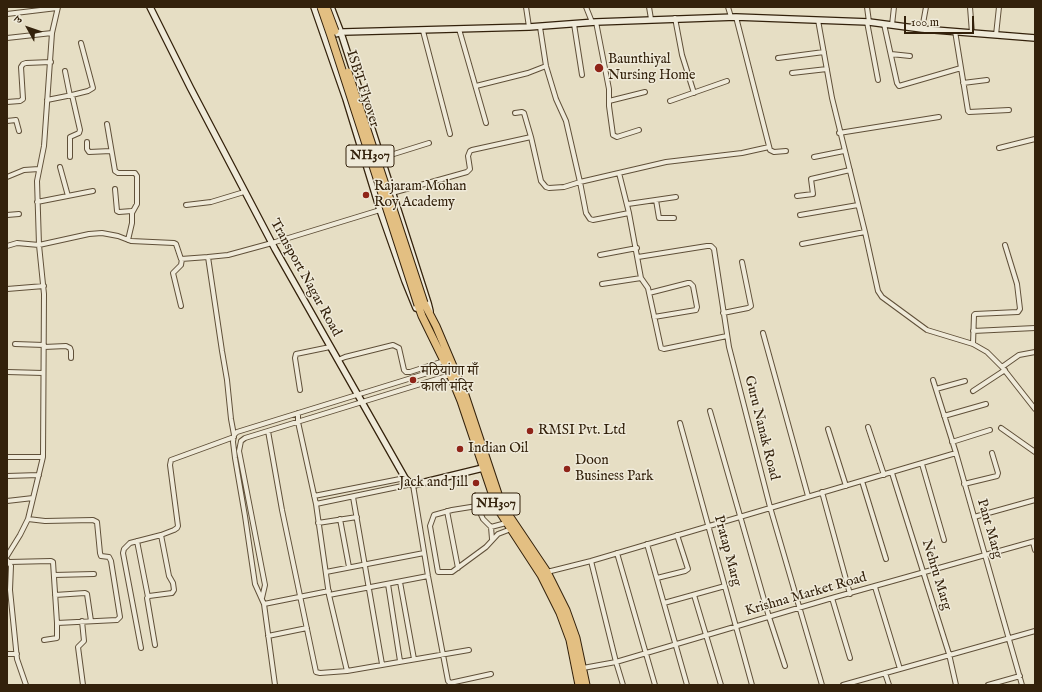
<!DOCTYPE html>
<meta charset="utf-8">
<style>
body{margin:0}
#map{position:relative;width:1042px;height:692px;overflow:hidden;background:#e6dec4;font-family:"IM FELL English","Noto Serif Devanagari",serif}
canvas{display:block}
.frame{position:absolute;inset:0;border:8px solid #33210b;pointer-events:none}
.north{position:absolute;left:8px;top:8px;width:40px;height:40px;-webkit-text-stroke:3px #efead9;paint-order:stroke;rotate:310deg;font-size:11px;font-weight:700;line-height:16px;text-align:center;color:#33210b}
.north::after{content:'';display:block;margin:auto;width:14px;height:18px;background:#33210b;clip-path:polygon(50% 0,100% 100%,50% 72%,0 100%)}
.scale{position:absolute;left:904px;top:16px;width:70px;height:18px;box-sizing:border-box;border:2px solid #33210b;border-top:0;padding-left:5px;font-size:12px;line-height:14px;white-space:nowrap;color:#33210b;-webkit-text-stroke:3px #efead9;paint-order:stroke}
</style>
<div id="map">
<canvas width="1042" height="692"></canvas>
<div class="frame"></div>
<div class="north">उ</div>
<div class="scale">100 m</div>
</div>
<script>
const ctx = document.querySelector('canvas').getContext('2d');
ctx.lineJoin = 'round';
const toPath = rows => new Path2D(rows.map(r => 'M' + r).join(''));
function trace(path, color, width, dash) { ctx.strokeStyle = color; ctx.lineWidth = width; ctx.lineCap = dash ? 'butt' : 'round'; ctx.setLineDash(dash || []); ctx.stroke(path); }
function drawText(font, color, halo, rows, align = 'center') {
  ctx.font = font + ' "IM FELL English","Noto Serif Devanagari",serif'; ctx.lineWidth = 3; ctx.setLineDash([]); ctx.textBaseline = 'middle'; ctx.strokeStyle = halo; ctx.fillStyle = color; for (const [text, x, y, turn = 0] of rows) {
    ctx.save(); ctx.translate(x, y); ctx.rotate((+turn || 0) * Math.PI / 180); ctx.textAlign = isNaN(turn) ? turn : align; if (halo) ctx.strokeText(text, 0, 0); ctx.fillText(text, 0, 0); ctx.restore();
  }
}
const street = toPath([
 [526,7,529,27],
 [586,7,592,22],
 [649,7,651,19],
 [728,7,731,17],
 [867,7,869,22],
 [970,7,972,33],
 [7,14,57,8],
 [736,17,770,150,774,152,786,151],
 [675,18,682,55,694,93],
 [818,20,832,98,865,232,878,291,882,297,927,330,973,344,987,352,1002,367,1035,409],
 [596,22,609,89,609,106,613,135,617,137,639,130],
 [867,22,878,80],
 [574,24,582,75],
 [884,24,897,83,899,86,961,68],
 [892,25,894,7],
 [540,27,546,66,556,99,566,121,580,182,586,213,590,219,593,220,629,213,641,278,648,288,661,348,664,349,727,336],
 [459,29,486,123],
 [922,29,926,7],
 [423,31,450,134],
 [955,31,968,111,969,112,1009,110],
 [996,35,999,7],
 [7,38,52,33],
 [891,54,910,56],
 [778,58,824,52],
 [65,71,70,96],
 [792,73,827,69],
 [963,83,987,80],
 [476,86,528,73,546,66],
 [47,100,72,95,88,91,93,88,81,43],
 [609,101,645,92],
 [670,101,727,81],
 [7,102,20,101,23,99,21,67,23,64,26,63,51,62],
 [7,121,16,120,19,131],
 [107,124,115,171,118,173,135,173,137,176,137,204,132,213,132,223,128,240],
 [839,133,939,117],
 [531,137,541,181,546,187,549,188,564,187,580,182,666,162,742,153,769,147],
 [87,142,87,149,89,152,111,151],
 [999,148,1035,139],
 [70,157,70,137,79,133,80,130,72,95],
 [814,157,844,151],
 [381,158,429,143],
 [60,167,68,196],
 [619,173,629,213],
 [7,177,24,170,39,169],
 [115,189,117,211,119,212,132,211],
 [392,193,467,172,470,169,468,156,470,151,472,150,531,137,524,113,522,112,515,113],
 [797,196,813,194,811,179,850,170],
 [656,200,659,218,674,218],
 [37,202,93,191],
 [628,204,676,197],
 [186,205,211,202,244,192],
 [7,215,19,214],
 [800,215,858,205],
 [802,244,865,232],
 [7,246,17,243,39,245,89,234,102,233,118,236,131,241,174,243,176,244,181,259,208,257],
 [600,255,637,248],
 [638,257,707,246,711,246,714,249,729,347,770,507,822,685],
 [602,284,641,278],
 [7,289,44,286],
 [649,293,688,283,690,283,693,286,697,307,696,310,654,317],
 [181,306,173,273,181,265,182,259],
 [723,313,748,308,751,306,742,262],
 [973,331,1035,328],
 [763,333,808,496],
 [15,344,44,345],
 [973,344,974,315,975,314,1018,312,1020,309,1017,284,1005,245],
 [44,347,66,346,70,348,71,351,71,358],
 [338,360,345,357,393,345,399,348,404,370,406,372,410,372,444,361],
 [1002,367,1019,355,1035,352],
 [7,372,43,373],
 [933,380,956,453,1022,685],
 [936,389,965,381],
 [300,390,295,358,296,354,330,347],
 [973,391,1005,370],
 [710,411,769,617,785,666],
 [298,413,298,422,316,504,329,595,347,671],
 [944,416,986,404],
 [680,423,752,685],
 [868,427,884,475],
 [1001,428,1035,452],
 [828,429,846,486],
 [268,431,282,510,316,672,320,673,347,671,469,650],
 [234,435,237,432,447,367],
 [952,442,990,430],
 [7,457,43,457],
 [922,464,944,540],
 [892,473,949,654,956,685],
 [7,476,39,475],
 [862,481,886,559],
 [964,484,997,476,998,473,992,453],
 [413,485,428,576,448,681,450,683,491,674],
 [822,492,850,594],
 [314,496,405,478],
 [353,497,382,664],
 [7,501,33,498],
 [316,504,412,484],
 [447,511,458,568],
 [974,517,1035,500],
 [340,519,349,567],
 [318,523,357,517],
 [506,523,491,527,483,519,477,506,452,510,434,515,430,526,438,572,452,572,486,547,498,534,511,529],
 [491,527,492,539],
 [137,541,148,597],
 [1033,542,1035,550],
 [647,544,687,685],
 [617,553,655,685],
 [7,556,20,535,28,519,43,457,44,294,39,245,37,181,44,146,52,33,58,7],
 [7,560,11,566,10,590,17,659,26,685],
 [591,561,616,662,623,685],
 [9,562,51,561,53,562,57,623,117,620,120,617,111,561,109,557,101,556,100,553,97,522,93,520,45,521,28,519],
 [326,572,424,553],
 [547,572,591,561,956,453],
 [54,575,94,574],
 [657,578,685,571,688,569,677,535],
 [400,582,414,659],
 [388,584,400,661],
 [875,587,900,669],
 [55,595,85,593,87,594,91,621],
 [329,595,428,576],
 [694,595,721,685],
 [262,598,265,585,239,451,241,441,245,438,450,375],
 [832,598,850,658],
 [664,603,725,586],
 [264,604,329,591],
 [82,621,84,641,78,647,83,685],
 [268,636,307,628],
 [44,640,57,638,57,623],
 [155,645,147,598,149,596,172,593,174,590,173,583,169,576,161,535],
 [141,648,123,553,124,549,130,543,161,535,174,530,177,528,178,526,170,465,171,460,234,437],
 [7,654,17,654],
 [583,668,616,662,832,598,1035,541],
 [885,673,889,685],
 [275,685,264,604,255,584,245,516,235,458,233,442,234,435,231,419,227,380,222,351,208,257,228,255,272,243,380,210],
 [843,685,1035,631],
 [988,685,1020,676]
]);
const secondary = toPath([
 [150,7,190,87,275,249,405,478,410,483,413,485,487,467],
 [314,7,346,99,380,210,405,281,416,308],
 [331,7,341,33,428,303,430,311],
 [325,36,344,32,529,27,596,22,736,17,869,22,922,29,1035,38]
]);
const highway = toPath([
 [424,303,436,326,464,392,498,494,510,517,547,572,566,610,576,638,586,685],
 [418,305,422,316,447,367,461,401,493,496,498,509,541,575,560,613,570,640,579,685]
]);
trace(street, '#605039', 6);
trace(secondary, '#33210b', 8);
trace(highway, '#33210b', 9);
trace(street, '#efead9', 4);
trace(secondary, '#efead9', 5.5);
trace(highway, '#e3bf82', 7);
const highwayBridge = toPath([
 [321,7,331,36,418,305],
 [326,7,335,31],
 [348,72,424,303]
]);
trace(highwayBridge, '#33210b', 9, []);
trace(highwayBridge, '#e3bf82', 7);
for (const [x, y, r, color] of [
 [599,68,5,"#8f2418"],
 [366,195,4,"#8f2418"],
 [413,380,4,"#8f2418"],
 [530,431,4,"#8f2418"],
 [460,449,4,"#8f2418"],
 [567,469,4,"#8f2418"],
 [476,483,4,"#8f2418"]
]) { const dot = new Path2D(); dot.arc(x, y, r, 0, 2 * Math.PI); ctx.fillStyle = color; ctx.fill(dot); trace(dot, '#efead9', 1.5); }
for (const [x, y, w] of [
 [370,156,48],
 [496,504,48]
]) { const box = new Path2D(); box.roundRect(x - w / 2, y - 11, w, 22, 3); ctx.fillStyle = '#efead9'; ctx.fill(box); trace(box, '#33210b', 1); }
drawText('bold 13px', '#33210b', null, [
 ["NH307",370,156],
 ["NH307",496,504]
]);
drawText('14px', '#33210b', '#efead9', [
 ["Baunthiyal",608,60],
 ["Nursing Home",608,76],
 ["Rajaram Mohan",374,187],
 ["Roy Academy",374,203],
 ["मठियांणा माँ",421,372],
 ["काली मंदिर",421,388],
 ["RMSI Pvt. Ltd",538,431],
 ["Indian Oil",468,449],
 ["Doon",575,461],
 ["Business Park",575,477],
 ["Jack and Jill",468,483,"right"]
], 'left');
drawText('14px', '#33210b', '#efead9', [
 ["ISBT Flyover",362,89,72],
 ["Transport Nagar Road",305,278,61],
 ["Guru Nanak Road",761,428,76],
 ["Pant Marg",989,529,74],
 ["Pratap Marg",727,551,75],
 ["Nehru Marg",936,575,73],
 ["Krishna Market Road",806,595,-16]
]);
</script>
